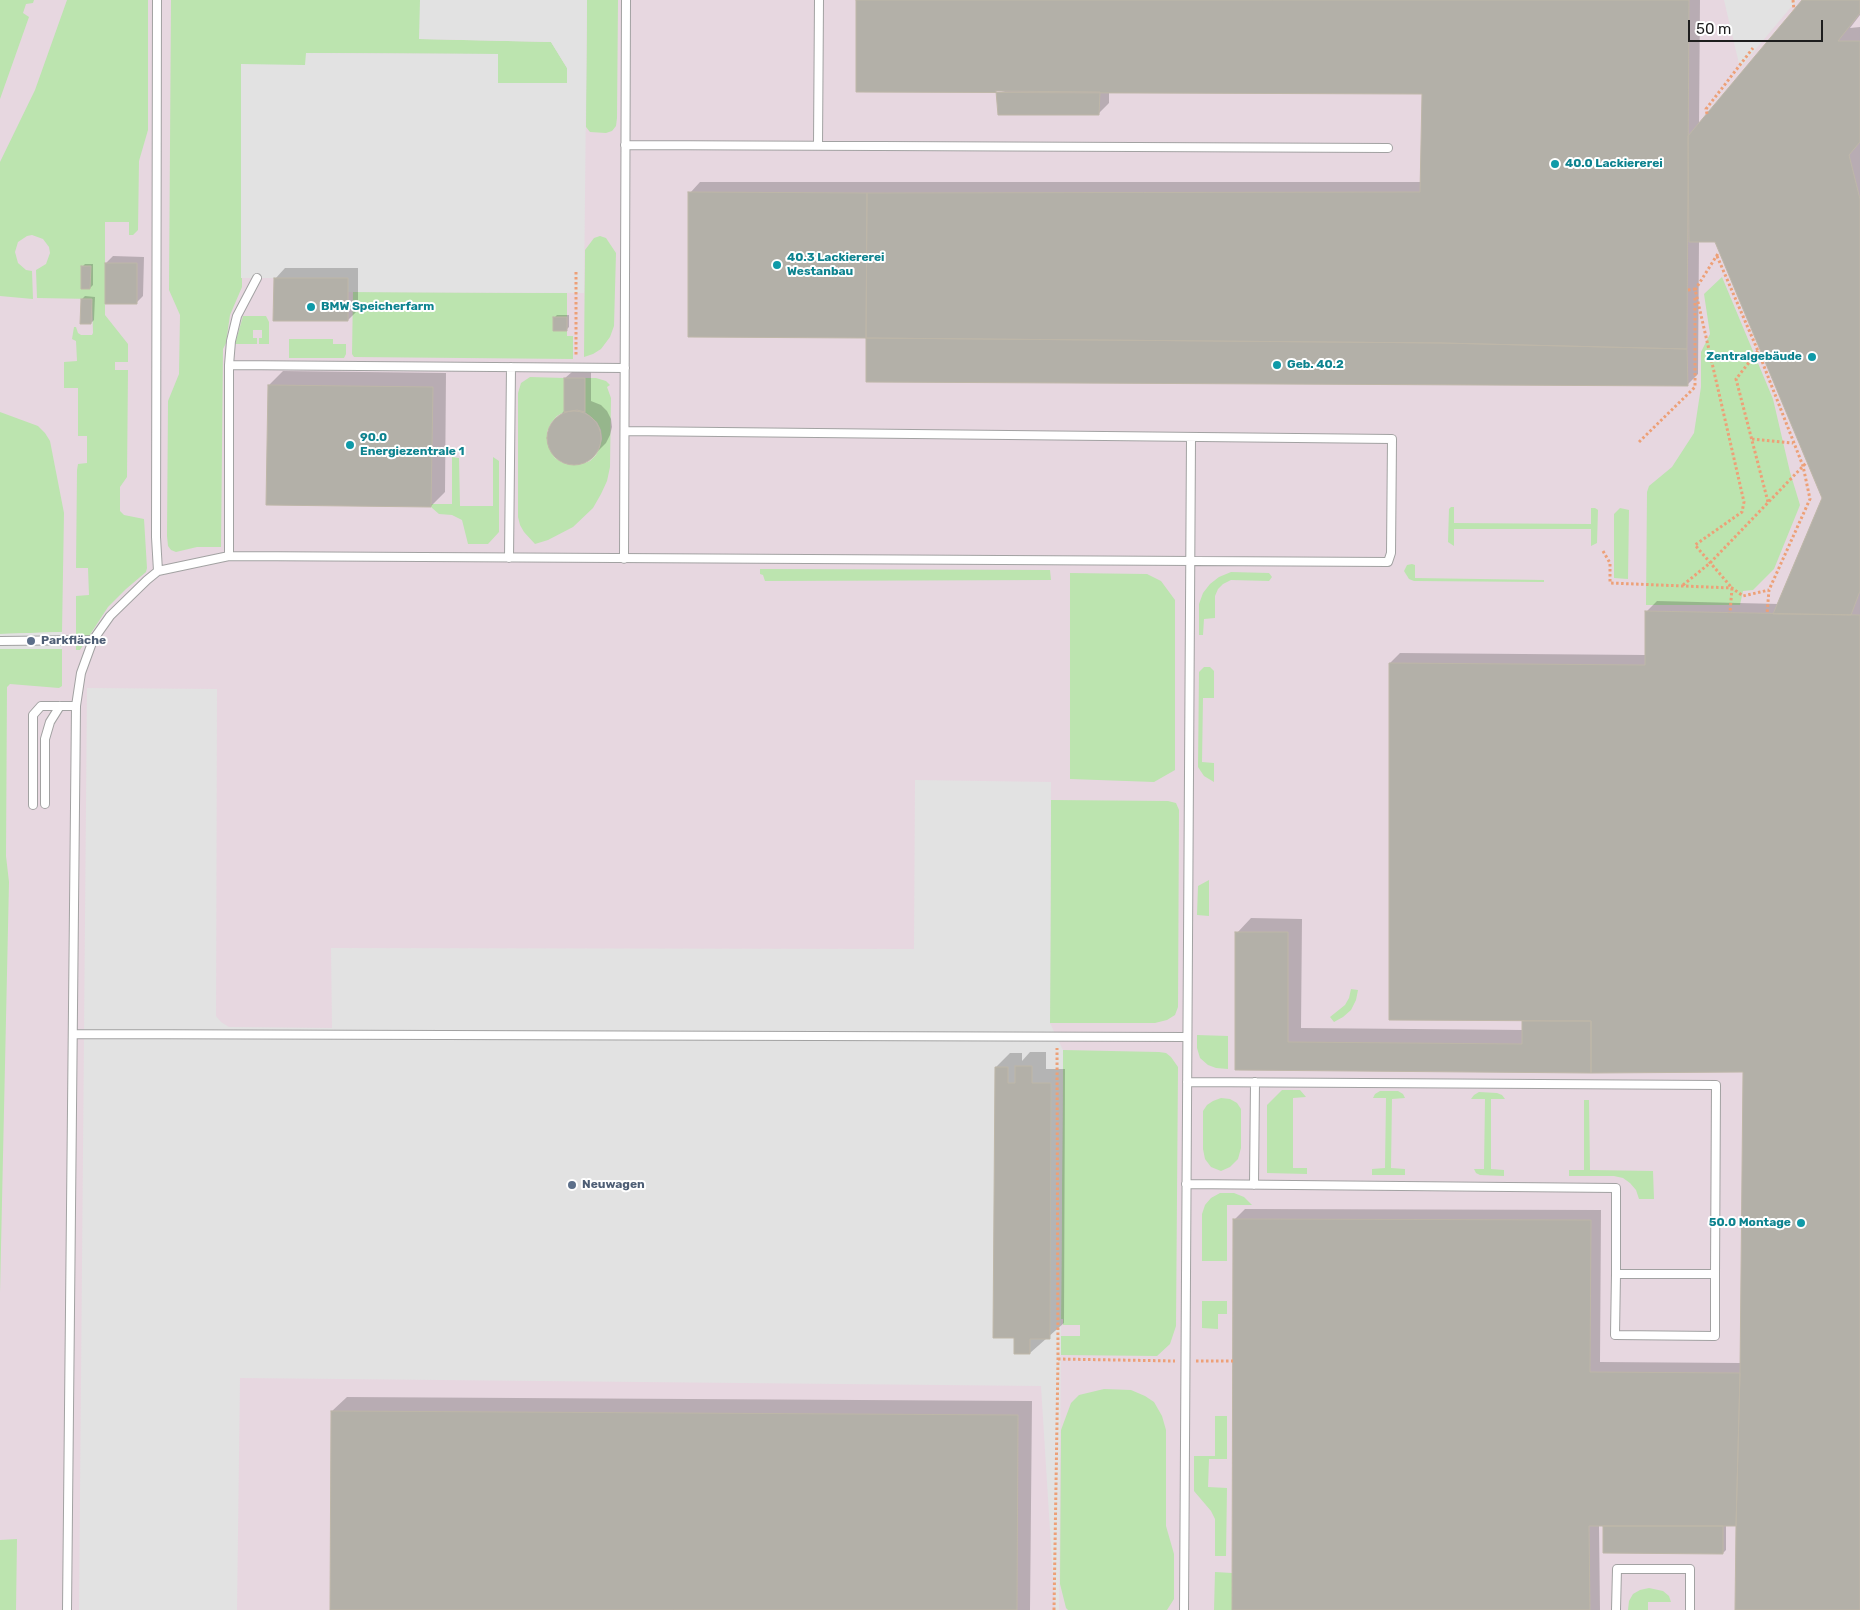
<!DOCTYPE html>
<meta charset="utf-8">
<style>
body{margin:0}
#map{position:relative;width:1860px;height:1610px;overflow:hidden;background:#eeede5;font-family:Rubik,sans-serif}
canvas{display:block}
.scale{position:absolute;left:1688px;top:20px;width:135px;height:22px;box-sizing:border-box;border:2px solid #1e1e1e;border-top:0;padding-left:6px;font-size:15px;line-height:18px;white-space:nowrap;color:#1e1e1e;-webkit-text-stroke:4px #fff;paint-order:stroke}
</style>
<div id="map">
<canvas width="1860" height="1610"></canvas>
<div class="scale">50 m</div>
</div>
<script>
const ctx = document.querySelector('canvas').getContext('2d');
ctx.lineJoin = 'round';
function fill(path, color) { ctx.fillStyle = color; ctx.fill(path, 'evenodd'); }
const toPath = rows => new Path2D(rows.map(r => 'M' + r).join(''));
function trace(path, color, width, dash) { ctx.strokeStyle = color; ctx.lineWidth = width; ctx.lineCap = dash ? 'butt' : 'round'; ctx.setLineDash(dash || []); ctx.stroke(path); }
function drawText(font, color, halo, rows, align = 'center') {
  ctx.font = font + ' Rubik,sans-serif'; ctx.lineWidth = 4; ctx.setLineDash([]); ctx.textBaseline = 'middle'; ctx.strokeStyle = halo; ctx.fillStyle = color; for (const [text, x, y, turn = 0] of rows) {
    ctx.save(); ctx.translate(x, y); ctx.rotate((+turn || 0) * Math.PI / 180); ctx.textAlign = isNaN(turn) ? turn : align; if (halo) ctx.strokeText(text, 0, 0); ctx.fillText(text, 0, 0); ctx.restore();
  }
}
fill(toPath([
 [0,0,1860,0,1860,1610,0,1610]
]), '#e7d7e0');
fill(toPath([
 [0,0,34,0,33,3,26,4,23,13,29,17,0,99],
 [67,0,148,0,148,130,139,161,138,230,133,235,129,235,129,222,105,222,105,315,128,344,128,362,115,362,115,370,128,370,127,477,120,487,120,511,124,515,144,519,147,568,146,572,126,589,108,607,80,650,76,650,76,596,89,595,88,568,76,568,77,470,78,464,87,463,87,436,78,436,78,388,64,388,64,362,77,361,76,341,72,339,74,327,76,327,78,333,81,335,92,335,93,333,92,299,37,298,36,270,46,264,50,253,49,247,43,239,32,235,27,236,18,242,15,252,18,263,26,270,32,271,33,299,0,296,0,162,35,90],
 [171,0,420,0,420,39,551,42,567,68,567,84,498,83,498,54,306,53,306,65,242,65,242,287,230,315,226,343,223,349,221,547,197,547,176,552,171,550,168,546,167,536,168,401,179,374,180,315,169,290],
 [587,0,618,0,617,118,616,126,612,131,606,133,590,132,586,127],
 [600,236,606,238,616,253,614,326,610,337,601,349,593,354,584,357,585,250,594,238],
 [1722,277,1773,399,1790,472,1800,505,1774,569,1753,590,1743,591,1740,605,1646,605,1647,492,1649,486,1672,467,1694,433,1701,387,1701,352,1710,334,1704,294],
 [353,292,567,293,567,336,573,336,573,359,354,357,352,354],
 [243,316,266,316,269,322,269,344,259,344,259,338,262,338,262,330,253,330,253,338,257,338,257,344,235,344],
 [289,339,333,339,333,344,346,344,346,354,344,358,289,358],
 [530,377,564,378,564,412,557,416,551,423,547,432,547,441,550,450,555,458,563,463,572,465,582,464,590,461,596,455,600,447,602,439,601,430,597,422,585,412,585,378,596,378,606,381,610,385,607,387,611,398,610,467,607,481,601,494,593,508,573,527,548,540,535,544,524,532,520,525,518,517,518,393,521,383],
 [0,412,38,426,45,433,50,441,64,513,62,632,0,634],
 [452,457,459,458,460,506,493,506,493,457,499,461,499,532,488,544,468,544,462,520,452,515,439,514,431,507,431,504,452,504],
 [1451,507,1454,507,1454,523,1591,524,1591,508,1595,508,1598,510,1597,543,1591,546,1591,529,1454,529,1454,546,1448,542,1449,509],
 [1620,508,1629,510,1628,579,1614,578,1614,514],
 [1412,564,1415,565,1415,578,1544,580,1544,582,1414,581,1409,579,1404,571,1407,565],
 [760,569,1050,570,1051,580,765,581,763,575,760,574],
 [1231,572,1269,573,1272,577,1269,581,1231,580,1223,584,1218,589,1215,596,1215,618,1204,619,1203,635,1199,635,1199,604,1203,593,1210,584,1219,577],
 [1070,573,1147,574,1161,581,1175,600,1175,770,1154,782,1070,779],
 [0,649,62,649,62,686,59,688,10,684,7,687,6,856,9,882,0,1293],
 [1204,667,1210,667,1214,671,1214,698,1203,698,1202,762,1214,763,1214,782,1204,776,1198,767,1199,672],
 [1051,800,1168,801,1176,803,1179,810,1178,1007,1175,1015,1167,1020,1155,1023,1050,1023],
 [1209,880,1209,916,1197,915,1198,886],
 [1351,989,1358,990,1356,1000,1351,1010,1343,1017,1334,1022,1330,1017,1345,1005,1349,998],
 [1197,1035,1228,1036,1228,1069,1216,1068,1208,1065,1200,1058,1197,1048],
 [1063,1050,1159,1052,1166,1053,1171,1057,1178,1067,1176,1326,1170,1344,1157,1356,1061,1355,1061,1336,1080,1336,1080,1325,1063,1325,1063,1319,1061,1319],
 [1282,1090,1300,1090,1306,1097,1293,1098,1293,1168,1307,1168,1307,1174,1267,1173,1267,1105],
 [1380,1091,1398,1091,1403,1094,1405,1098,1392,1099,1391,1168,1405,1169,1405,1175,1372,1175,1372,1169,1385,1168,1386,1098,1373,1098,1375,1094],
 [1479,1092,1497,1093,1502,1095,1505,1099,1491,1099,1491,1169,1504,1170,1504,1176,1480,1175,1476,1173,1474,1169,1484,1169,1485,1099,1471,1099,1474,1095],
 [1221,1098,1230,1099,1237,1103,1241,1109,1241,1148,1238,1159,1230,1167,1221,1171,1211,1167,1205,1159,1203,1149,1203,1111,1207,1105,1213,1101],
 [1584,1100,1589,1100,1590,1170,1653,1171,1654,1199,1639,1199,1636,1190,1630,1183,1623,1178,1614,1176,1569,1176,1569,1170,1584,1170],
 [1220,1193,1234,1193,1244,1197,1252,1205,1227,1205,1227,1261,1202,1261,1202,1214,1205,1205,1211,1198],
 [1202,1301,1227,1301,1227,1314,1218,1314,1218,1329,1202,1328],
 [1104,1389,1131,1390,1145,1396,1154,1402,1162,1416,1166,1430,1166,1526,1174,1554,1174,1599,1167,1610,1068,1610,1066,1608,1060,1584,1061,1430,1071,1403,1079,1395],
 [1215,1416,1227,1416,1227,1459,1209,1459,1208,1487,1227,1488,1226,1556,1215,1556,1215,1519,1211,1511,1194,1491,1194,1456,1215,1456],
 [17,1539,16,1610,0,1610,0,1540],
 [1215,1572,1232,1573,1232,1610,1214,1610],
 [1649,1588,1663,1591,1669,1596,1671,1602,1648,1602,1648,1610,1628,1610,1629,1601,1633,1594,1640,1590]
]), '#bce4af');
fill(toPath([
 [420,0,587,0,584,293,348,292,348,278,241,278,241,64,305,65,306,53,498,54,498,83,567,83,567,68,551,42,419,39],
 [1724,0,1797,0,1740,68],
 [62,632,62,649,0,649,0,634],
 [87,688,217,689,216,1016,221,1022,229,1027,332,1028,331,948,914,949,915,780,1051,782,1050,1023,1063,1050,1059,1610,1055,1610,1041,1386,240,1378,237,1610,79,1610]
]), '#e2e2e2');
fill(toPath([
 [858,0,1700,0,1699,125,1804,0,1860,0,1860,15,1850,28,1860,27,1860,1610,1737,1610,1737,1525,1726,1525,1726,1550,1723,1553,1605,1525,1599,1525,1600,1610,1233,1610,1235,1219,1245,1209,1601,1210,1600,1362,1741,1363,1744,1070,1236,1069,1237,933,1251,918,1302,919,1301,1028,1524,1030,1524,1020,1390,663,1400,653,1646,655,1646,612,1657,601,1779,604,1823,498,1716,240,1699,240,1698,374,1687,385,867,337,690,193,700,182,1422,182,1423,92,1109,91,1109,103,1098,114,997,90],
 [113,256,144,257,143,296,136,303,106,263],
 [85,264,93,264,93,285,90,288,82,267],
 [285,268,358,268,358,310,348,320,275,279],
 [85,296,95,297,94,320,91,323,82,299],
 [557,315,569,315,569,327,566,330,554,318],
 [283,371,446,373,445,492,431,506,269,385],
 [572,372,591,372,591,401,601,405,607,411,611,419,612,427,610,435,606,443,589,460,581,463,572,464,564,462,556,457,551,450,548,441,549,432,552,424,565,410,565,378],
 [1030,1052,1046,1052,1046,1069,1065,1069,1064,1323,1030,1353,1015,1337,996,1067,1010,1053,1022,1053,1022,1061],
 [347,1397,1032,1401,1030,1610,331,1610,332,1411]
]), '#0003');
const building = toPath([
 [856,0,1689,0,1687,349,1442,343,866,338,867,193,1420,192,1422,94,856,92,856,0],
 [1802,0,1860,0,1860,13,1838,41,1860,41,1860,142,1849,155,1860,199,1860,591,1851,615,1773,614,1822,498,1715,242,1689,242,1688,136,1802,0],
 [996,91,1100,92,1099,115,998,115,996,91],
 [688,192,867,193,866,338,688,337,688,192],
 [105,263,137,263,137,304,105,304,105,263],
 [81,266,91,266,90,289,81,289,81,266],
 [274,278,348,278,348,321,273,321,274,278],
 [81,299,92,299,91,324,80,324,81,299],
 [553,317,567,317,567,331,553,331,553,317],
 [866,338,1442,343,1687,349,1688,386,866,382,866,338],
 [564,378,585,378,585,412,577,410,564,412,564,378],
 [268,385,433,387,431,507,266,505,268,385],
 '547 438a27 27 0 1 1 54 0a27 27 0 1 1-54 0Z',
 [1645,611,1860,615,1860,1610,1735,1610,1736,1526,1740,1373,1743,1072,1591,1073,1591,1021,1389,1020,1389,663,1645,665,1645,611],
 [1235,932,1288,932,1288,1042,1522,1044,1522,1021,1591,1021,1591,1073,1235,1070,1235,932],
 [1015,1066,1032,1066,1032,1083,1051,1083,1050,1339,1030,1339,1030,1354,1014,1354,1014,1338,993,1338,995,1067,1008,1067,1008,1083,1015,1083,1015,1066],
 [1233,1219,1591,1220,1590,1372,1740,1373,1736,1526,1589,1526,1590,1610,1232,1610,1233,1219],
 [331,1411,1018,1415,1017,1610,330,1610,331,1411],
 [1603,1526,1723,1526,1723,1554,1603,1553,1603,1526]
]);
fill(building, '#b3b0a8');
trace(building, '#beb7a8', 1);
const service = toPath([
 [157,0,156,537,158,571],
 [625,145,1388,148],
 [818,145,819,0],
 [229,365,231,341,237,316,257,278],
 [229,556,229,365,625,368],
 [509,558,511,367],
 [624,559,626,0],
 [0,641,93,640],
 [45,804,45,739,50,722,60,706],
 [33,805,33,715,41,706,76,706],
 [73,1034,1187,1037],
 [1187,1082,1716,1085,1715,1274],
 [1186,1184,1616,1188,1616,1274,1615,1335,1715,1336,1715,1274,1616,1274],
 [1254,1185,1255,1082],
 [67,1610,76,706,81,673,93,640,110,616,147,580,158,571,229,556,1388,562,1391,553,1392,439,625,431],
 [1184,1610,1191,438],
 [1616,1610,1617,1569,1690,1569,1690,1610]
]);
trace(service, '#a2a2a2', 10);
trace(toPath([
 [1793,0,1794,10],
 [1707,114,1706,109,1753,48],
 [1717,256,1758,351,1803,466,1810,499,1769,590,1767,614],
 [576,272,576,356],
 [1688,290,1695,289,1744,502,1742,512,1695,545,1732,588,1730,613],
 [1695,290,1719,252],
 [1758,351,1736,379,1768,502],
 [1752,439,1793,443],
 [1639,442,1695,387,1695,296],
 [1603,551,1610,563,1610,583,1732,588,1743,596,1769,590],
 [1683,585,1710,563,1807,462],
 [1058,1359,1175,1361],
 [1196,1361,1233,1361],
 [1054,1610,1058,1359,1057,1048]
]), '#eda077', 3, [2.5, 2.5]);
trace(service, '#fff', 8);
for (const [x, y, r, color] of [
 [1555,164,5,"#0f9aa8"],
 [777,265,5,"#0f9aa8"],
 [311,307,5,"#0f9aa8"],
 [1812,357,5,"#0f9aa8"],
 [1277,365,5,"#0f9aa8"],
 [350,445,5,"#0f9aa8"],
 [31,641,5,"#5c6f8a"],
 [572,1185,5,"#5c6f8a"],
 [1801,1223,5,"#0f9aa8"]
]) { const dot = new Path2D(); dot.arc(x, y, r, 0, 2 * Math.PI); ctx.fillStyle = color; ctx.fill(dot); trace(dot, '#fff', 2); }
drawText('bold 12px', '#0d838f', '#fff', [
 ["40.0 Lackiererei",1565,164],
 ["40.3 Lackiererei",787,258],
 ["Westanbau",787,272],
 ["BMW Speicherfarm",321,307],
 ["Zentralgebäude",1802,357,"right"],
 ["Geb. 40.2",1287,365],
 ["90.0",360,438],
 ["Energiezentrale 1",360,452],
 ["50.0 Montage",1791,1223,"right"]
], 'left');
drawText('bold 12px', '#4e5e75', '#fff', [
 ["Parkfläche",41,641],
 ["Neuwagen",582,1185]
], 'left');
</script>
